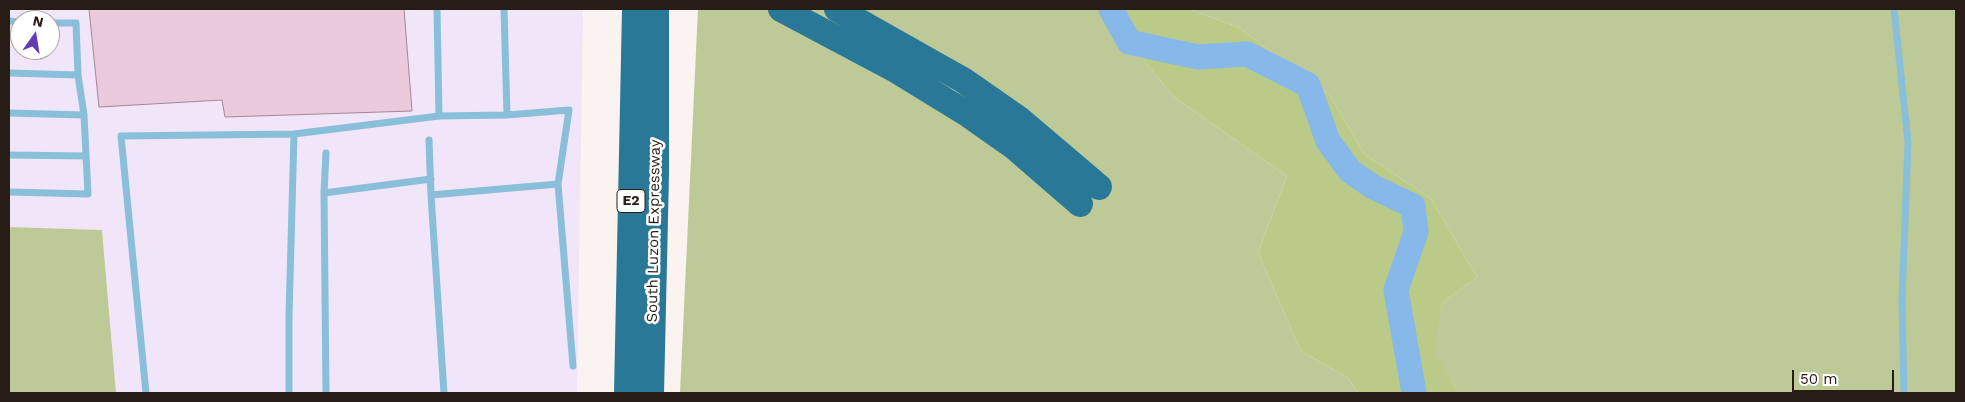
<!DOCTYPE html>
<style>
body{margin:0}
#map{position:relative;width:1965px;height:402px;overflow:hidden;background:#faf3ef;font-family:"Work Sans",sans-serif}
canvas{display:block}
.frame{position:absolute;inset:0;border:10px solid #281c16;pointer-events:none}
.north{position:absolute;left:10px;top:10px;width:50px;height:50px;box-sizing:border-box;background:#fff;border:1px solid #a9a4a2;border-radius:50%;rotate:13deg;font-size:14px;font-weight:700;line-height:20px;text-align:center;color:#281c16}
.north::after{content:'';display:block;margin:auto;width:18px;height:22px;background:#603bb3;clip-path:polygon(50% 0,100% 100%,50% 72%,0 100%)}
.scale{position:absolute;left:1792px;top:370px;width:102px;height:22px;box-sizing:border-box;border:2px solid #281c16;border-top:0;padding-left:6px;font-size:15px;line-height:18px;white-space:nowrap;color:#281c16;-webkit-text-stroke:4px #fff;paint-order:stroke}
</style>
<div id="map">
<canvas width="1965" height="402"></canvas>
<div class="frame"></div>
<div class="north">N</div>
<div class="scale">50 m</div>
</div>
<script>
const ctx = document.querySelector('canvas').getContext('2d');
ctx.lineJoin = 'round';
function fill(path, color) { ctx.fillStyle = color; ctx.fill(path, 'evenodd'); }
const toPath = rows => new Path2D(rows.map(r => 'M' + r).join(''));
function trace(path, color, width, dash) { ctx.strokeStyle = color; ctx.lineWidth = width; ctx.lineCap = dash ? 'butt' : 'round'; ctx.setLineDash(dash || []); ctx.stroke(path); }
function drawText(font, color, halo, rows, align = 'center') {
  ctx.font = font + ' "Work Sans",sans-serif'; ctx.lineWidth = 5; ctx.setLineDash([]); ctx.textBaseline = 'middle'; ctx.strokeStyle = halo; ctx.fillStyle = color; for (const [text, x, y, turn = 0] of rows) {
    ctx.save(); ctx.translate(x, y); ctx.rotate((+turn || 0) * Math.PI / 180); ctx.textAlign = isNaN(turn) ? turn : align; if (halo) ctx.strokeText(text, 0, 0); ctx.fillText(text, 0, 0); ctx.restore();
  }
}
fill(toPath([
 [9,9,583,9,577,393,116,393,102,230,9,227],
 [20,20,50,20,50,50,20,50]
]), '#f1e5fa');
fill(toPath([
 [698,9,1111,9,1129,42,1174,97,1287,176,1258,252,1301,351,1348,378,1358,393,680,393],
 [1188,9,1956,9,1956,393,1458,393,1434,351,1442,303,1477,277,1431,199,1364,154,1330,96,1238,27],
 [9,227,102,230,116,393,9,393]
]), '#bdca98');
fill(toPath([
 [1111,9,1188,9,1238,27,1330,96,1364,154,1431,199,1477,277,1442,303,1435,351,1458,393,1358,393,1348,378,1301,351,1258,252,1287,176,1174,97,1129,42]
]), '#baca88');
trace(toPath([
 [1111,9,1129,42,1198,57,1247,54,1308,85,1328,141,1350,171,1373,187,1413,206,1416,232,1396,290,1414,393]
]), '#86b8e9', 25);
const building = toPath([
 [89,9,404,9,412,111,225,117,222,100,99,107,89,9]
]);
fill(building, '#eacadc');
trace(building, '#a58798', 1);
trace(toPath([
 [437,9,439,116],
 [504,9,507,115],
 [1894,9,1908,142,1902,300,1904,393],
 [9,21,20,22],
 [9,73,78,75],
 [9,113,84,115],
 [429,140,431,195,444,393],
 [9,155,86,156],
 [9,192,88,194,84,115,78,75,76,23,50,23],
 [324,193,431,179],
 [431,195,558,184],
 [146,393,121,136,294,134,439,116,507,115,569,110,558,184,573,366],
 [289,393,289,316,294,134],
 [326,393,324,193,326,153]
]), '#89bfd8', 7);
trace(toPath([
 [781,9,894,69,969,115,1013,146,1080,204],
 [837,9,963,80,1019,119,1099,187],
 [627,393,635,9],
 [651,393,656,174,656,9]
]), '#2a7898', 26);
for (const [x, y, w] of [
 [631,201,28]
]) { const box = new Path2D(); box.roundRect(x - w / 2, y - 11.5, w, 23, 4); ctx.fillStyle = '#fff'; ctx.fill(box); trace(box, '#281c16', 1); }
drawText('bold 14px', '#281c16', null, [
 ["E2",631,201]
]);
drawText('15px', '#281c16', '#fff', [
 ["South Luzon Expressway",654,231,-89]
]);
</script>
